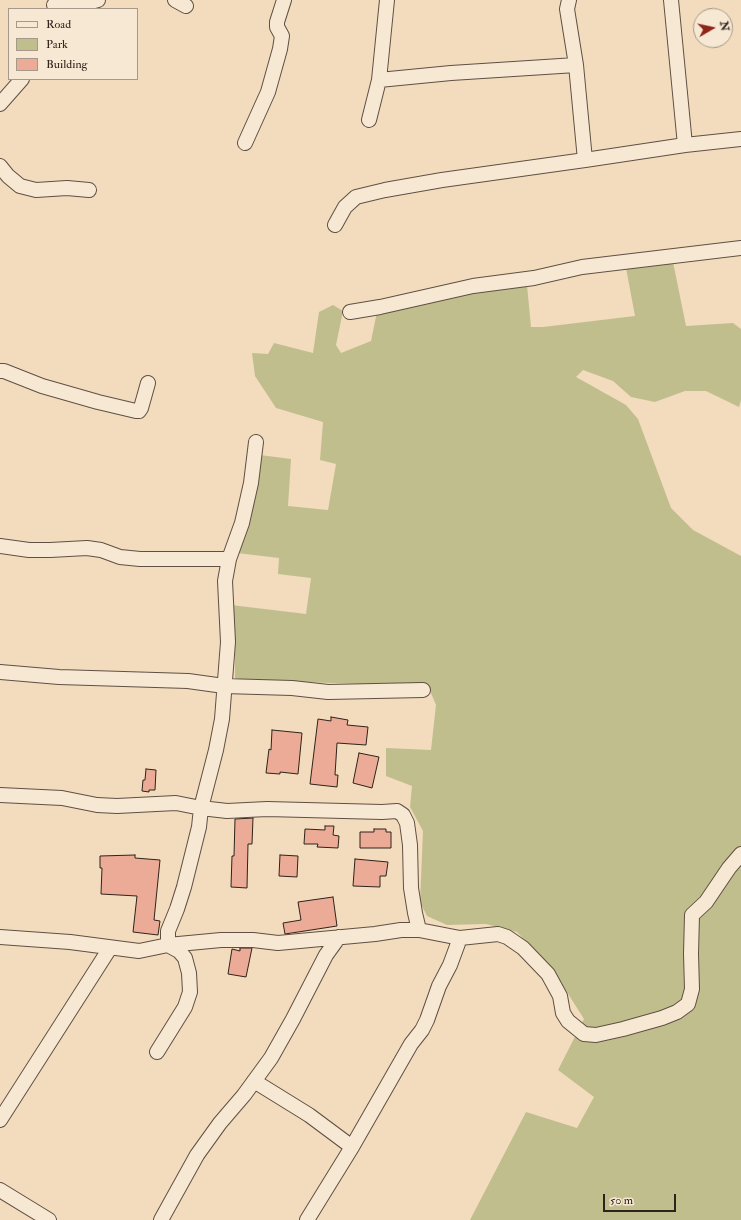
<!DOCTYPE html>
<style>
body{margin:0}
#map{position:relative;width:741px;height:1220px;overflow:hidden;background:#f2dcbd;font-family:"IM FELL Double Pica",serif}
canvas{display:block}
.legend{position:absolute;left:8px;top:8px;width:130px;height:72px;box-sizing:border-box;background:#f7e8d4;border:1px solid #a7998a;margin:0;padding:5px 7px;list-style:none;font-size:12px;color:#2e221a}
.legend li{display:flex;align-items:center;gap:8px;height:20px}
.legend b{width:20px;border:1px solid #a7998a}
.north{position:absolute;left:693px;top:8px;width:40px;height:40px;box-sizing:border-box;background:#f7e8d4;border:1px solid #a7998a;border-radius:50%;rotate:81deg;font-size:11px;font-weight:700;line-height:16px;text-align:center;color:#2e221a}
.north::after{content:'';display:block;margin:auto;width:14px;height:18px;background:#8f2418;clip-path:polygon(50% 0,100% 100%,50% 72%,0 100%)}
.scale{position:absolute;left:603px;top:1194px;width:73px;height:18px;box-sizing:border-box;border:2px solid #2e221a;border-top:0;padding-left:5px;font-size:12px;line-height:14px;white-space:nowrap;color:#2e221a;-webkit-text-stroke:3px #f7e8d4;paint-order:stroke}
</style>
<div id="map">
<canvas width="741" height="1220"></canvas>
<ul class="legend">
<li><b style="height:5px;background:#f7e8d4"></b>Road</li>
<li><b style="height:11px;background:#c1be8d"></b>Park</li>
<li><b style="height:11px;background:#ebab97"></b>Building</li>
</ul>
<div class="north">N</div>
<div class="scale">50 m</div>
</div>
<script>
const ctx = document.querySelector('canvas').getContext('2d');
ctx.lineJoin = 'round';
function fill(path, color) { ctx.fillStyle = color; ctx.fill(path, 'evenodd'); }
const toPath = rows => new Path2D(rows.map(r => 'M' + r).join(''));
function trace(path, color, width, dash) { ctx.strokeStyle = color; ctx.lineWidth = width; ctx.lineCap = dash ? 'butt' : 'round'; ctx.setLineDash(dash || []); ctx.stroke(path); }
fill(toPath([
 [673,262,686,326,733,323,741,329,741,400,739,407,706,391,685,391,655,402,631,397,613,381,583,370,576,377,626,405,638,419,671,508,693,530,741,556,741,1220,470,1220,526,1112,577,1128,594,1097,558,1070,584,1019,553,970,517,932,486,924,447,925,427,916,420,902,423,831,410,807,412,786,386,776,386,748,431,750,436,705,428,686,235,680,235,646,231,605,306,614,311,578,278,574,279,558,237,553,260,455,291,459,288,506,328,510,336,464,320,460,323,422,276,408,255,376,252,353,268,354,274,343,313,353,319,312,333,305,343,311,336,345,341,353,371,341,377,312,455,293,527,285,531,327,543,327,635,316,626,268]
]), '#c1be8d');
const building = toPath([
 [331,717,348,720,347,725,368,727,366,745,337,743,335,775,338,775,337,787,310,784,318,719,331,721,331,717],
 [272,730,302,733,298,774,280,772,280,774,266,773,269,749,271,750,272,730],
 [359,753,379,757,372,788,353,783,359,753],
 [146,769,156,770,155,790,149,790,149,792,142,791,143,780,145,780,146,769],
 [253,818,252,844,248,844,247,888,231,887,232,856,234,856,235,819,253,818],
 [325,826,334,826,333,835,339,836,338,848,317,847,318,844,304,844,305,829,325,830,325,826],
 [374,829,386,829,386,832,391,832,391,848,360,848,360,832,374,832,374,829],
 [135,855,135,858,160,860,154,920,160,921,158,935,133,932,137,896,101,894,102,868,100,868,100,856,135,855],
 [280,855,298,856,297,877,279,876,280,855],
 [355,859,388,862,386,876,380,876,380,887,353,886,355,859],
 [333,897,337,926,285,934,283,923,301,920,298,902,333,897],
 [240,948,252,948,246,977,228,974,232,949,240,951,240,948]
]);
fill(building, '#ebab97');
trace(building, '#2e221a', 1);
const minor = toPath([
 [175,0,186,6],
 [671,0,685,145,741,139],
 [54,5,91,2,98,0],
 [379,80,387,0],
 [0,104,22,79],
 [369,120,379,80,451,73,576,65],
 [245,143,268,92,280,49,282,36,277,27,277,22,284,0],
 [585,160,685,145],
 [0,166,8,176,20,186,36,190,67,188,89,190],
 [335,225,345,207,356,197,385,190,442,180,585,160,576,65,567,9,569,0],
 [350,312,380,307,473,286,534,278,582,267,741,248],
 [0,371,4,371,42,386,98,402,136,411,139,411,141,408,148,383],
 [0,546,29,550,50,550,87,548,101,550,120,557,140,559,229,559],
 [0,672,59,677,188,681,224,686,292,688,328,692,423,690],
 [0,795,62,798,97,805,117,806,176,803,201,808,227,811,267,809,382,812,397,811,403,815,407,823,410,845,411,888,415,913,419,930],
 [0,937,70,942,139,951,168,945,221,940,253,940,278,943,375,934,401,930,419,930,460,938,498,934,507,937,523,948,548,974,560,996,563,1013,568,1021,584,1034,596,1035,623,1029,662,1018,677,1012,688,1004,692,989,691,954,692,915,706,902,729,868,741,854],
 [157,1052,185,1007,190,992,189,973,185,958,179,951,168,945,168,931,177,909,184,887,199,827,201,808,216,750,222,719,228,642,225,581,229,559,242,523,251,483,256,442],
 [254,1081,309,1115,352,1147],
 [0,1120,110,948],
 [0,1190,49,1220],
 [161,1220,197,1155,220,1123,244,1095,271,1058,293,1019,326,955,339,937],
 [307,1220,352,1147,411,1044,422,1030,427,1020,439,986,450,965,460,938]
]);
trace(minor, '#5f5043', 16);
trace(minor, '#f7e8d4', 14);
</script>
